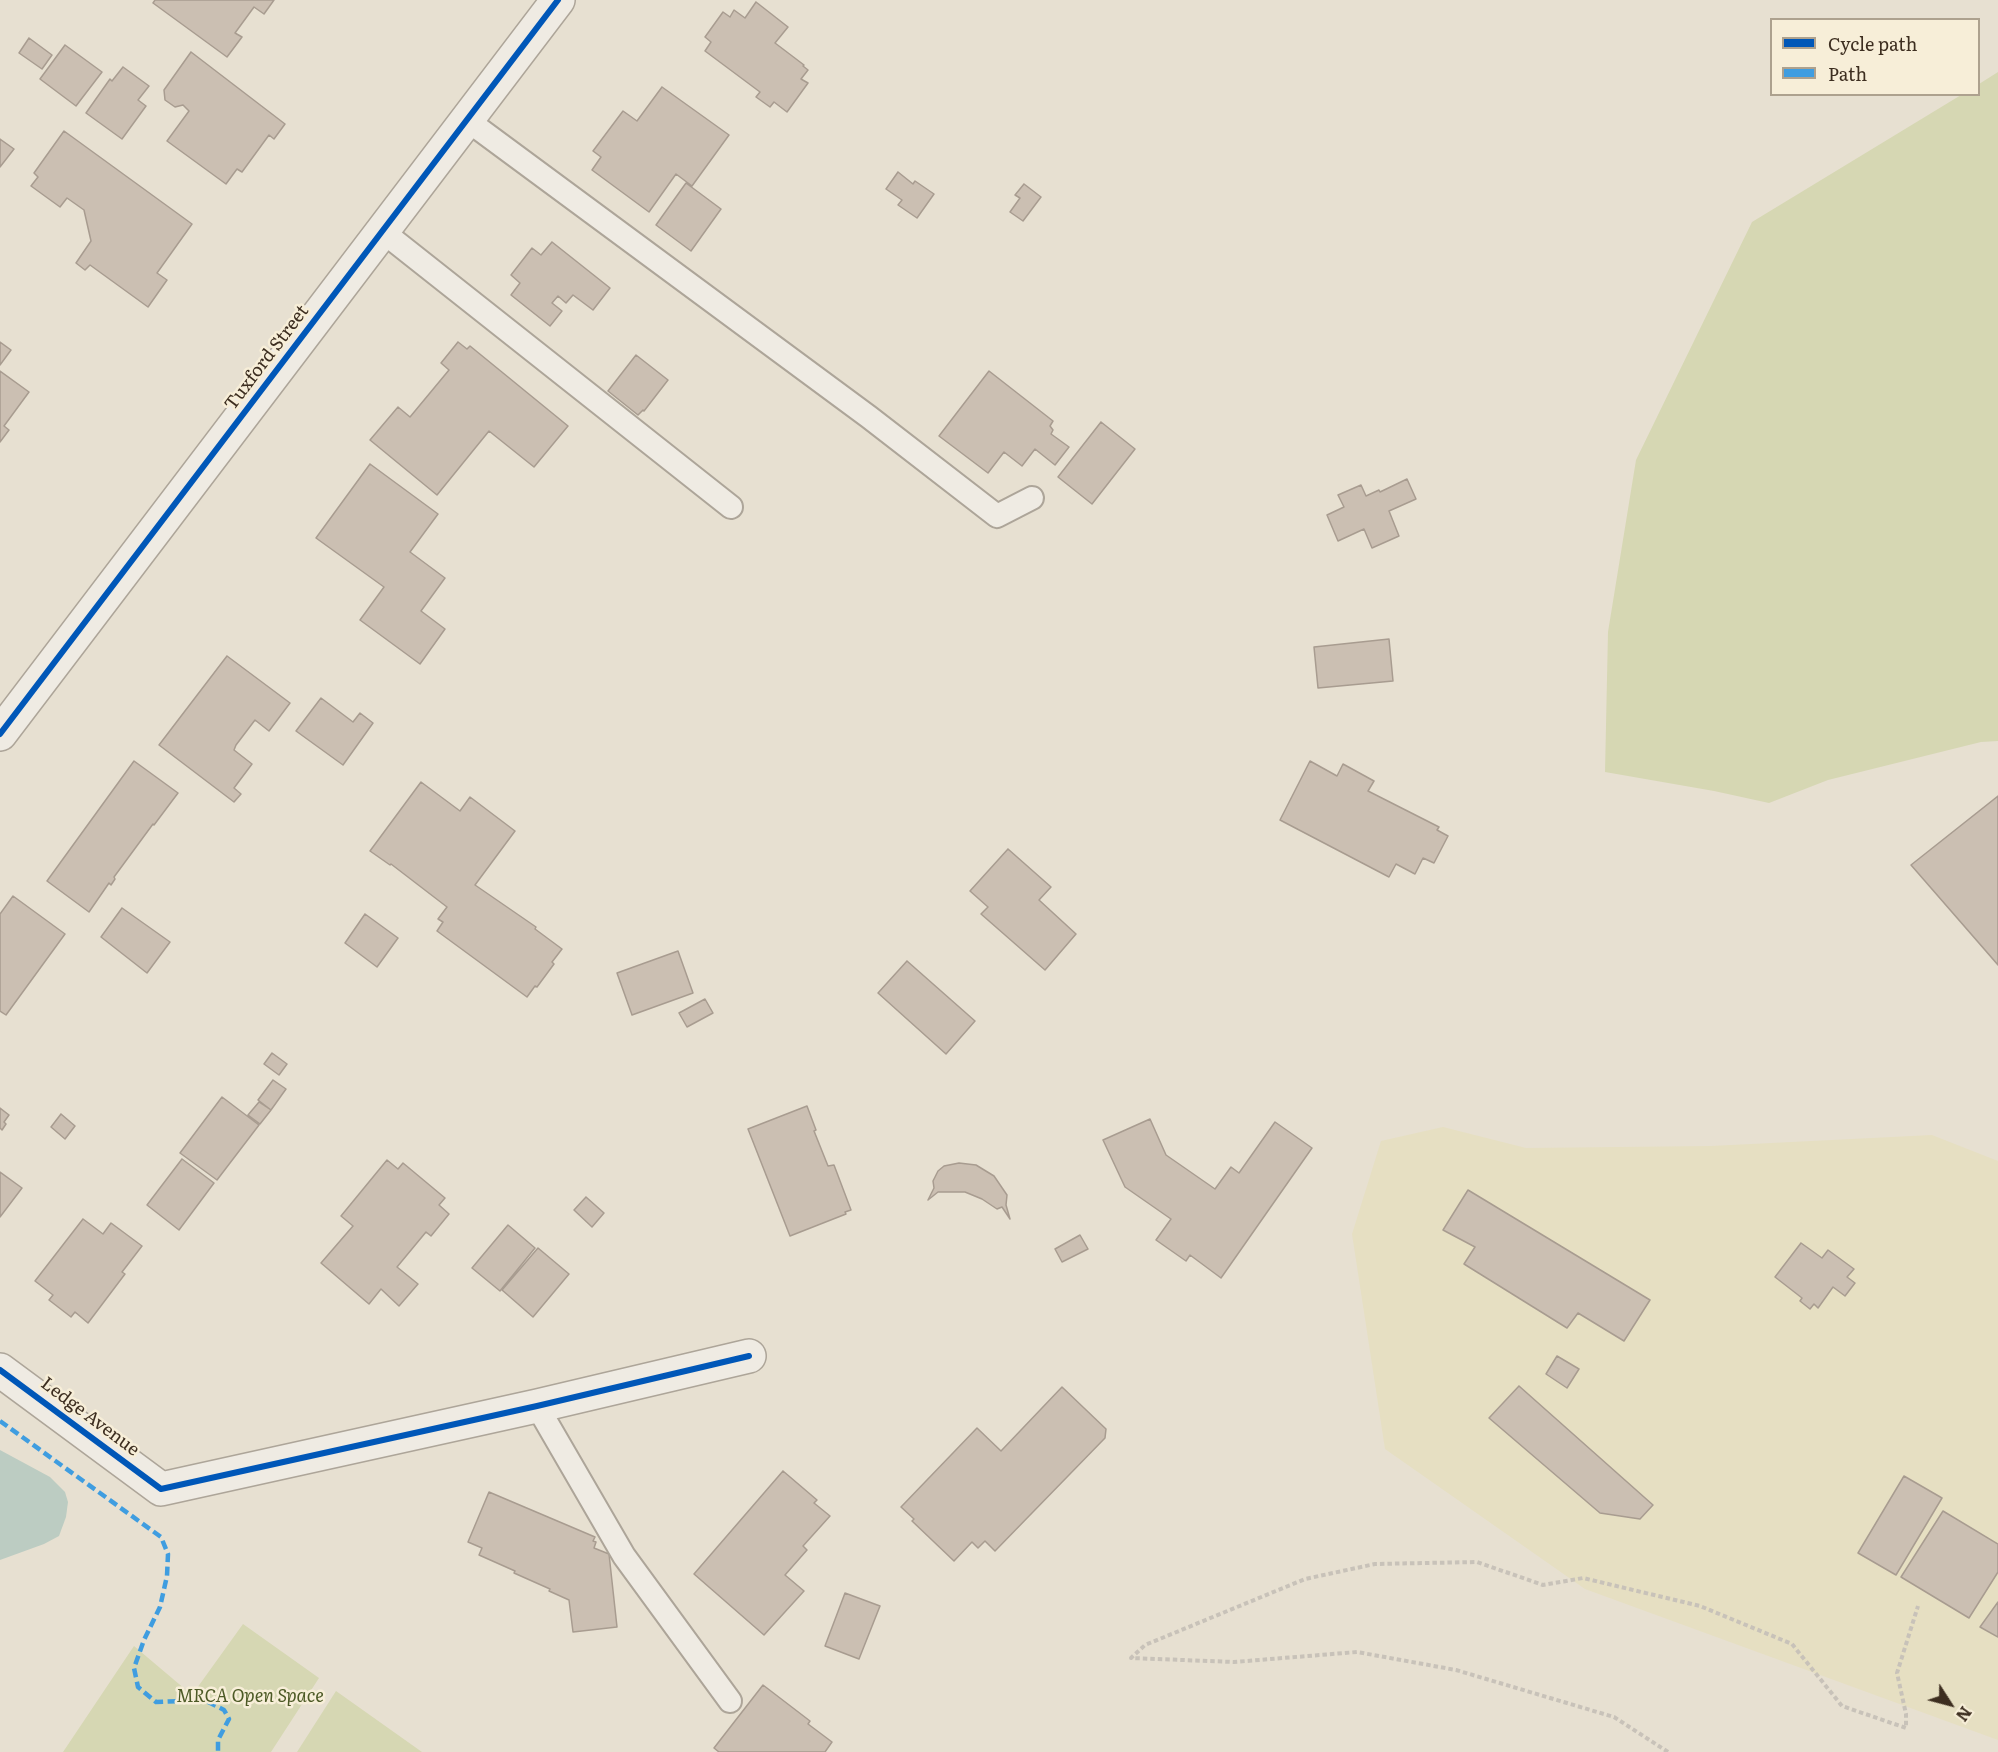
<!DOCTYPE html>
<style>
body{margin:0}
#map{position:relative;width:1998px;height:1752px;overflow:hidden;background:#e7e0d1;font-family:Literata,serif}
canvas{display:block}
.legend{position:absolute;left:1770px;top:18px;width:210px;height:78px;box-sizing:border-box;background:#f7eed8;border:2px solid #ada18e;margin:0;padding:8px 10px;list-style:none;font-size:18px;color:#3d2e20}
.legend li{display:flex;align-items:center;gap:12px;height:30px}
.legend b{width:30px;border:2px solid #ada18e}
.north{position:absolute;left:1920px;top:1674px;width:60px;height:60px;-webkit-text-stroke:4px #f7eed8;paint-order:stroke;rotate:126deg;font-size:16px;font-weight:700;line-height:24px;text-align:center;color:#3d2e20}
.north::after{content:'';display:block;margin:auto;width:21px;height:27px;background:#3d2e20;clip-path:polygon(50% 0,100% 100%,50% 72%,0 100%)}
</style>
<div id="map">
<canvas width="1998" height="1752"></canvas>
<ul class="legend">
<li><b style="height:8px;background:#0057b8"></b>Cycle path</li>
<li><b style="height:8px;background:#3f9de0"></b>Path</li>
</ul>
<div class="north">N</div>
</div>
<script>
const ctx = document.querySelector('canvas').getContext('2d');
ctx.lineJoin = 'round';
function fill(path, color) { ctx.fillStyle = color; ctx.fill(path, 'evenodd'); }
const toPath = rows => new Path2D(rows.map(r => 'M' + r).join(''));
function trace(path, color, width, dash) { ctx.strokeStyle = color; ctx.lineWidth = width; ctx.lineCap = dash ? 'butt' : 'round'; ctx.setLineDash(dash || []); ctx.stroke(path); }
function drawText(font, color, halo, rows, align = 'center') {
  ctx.font = font + ' Literata,serif'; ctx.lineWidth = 5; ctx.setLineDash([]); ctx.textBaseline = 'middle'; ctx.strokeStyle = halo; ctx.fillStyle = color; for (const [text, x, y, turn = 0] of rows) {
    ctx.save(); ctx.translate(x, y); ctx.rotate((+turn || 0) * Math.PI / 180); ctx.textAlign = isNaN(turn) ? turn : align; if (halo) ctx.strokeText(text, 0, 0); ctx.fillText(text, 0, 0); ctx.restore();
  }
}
fill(toPath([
 [1443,1127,1526,1148,1711,1146,1932,1135,1998,1161,1998,1740,1585,1589,1385,1449,1352,1234,1381,1141]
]), '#e6dfc2');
fill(toPath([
 [1998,72,1998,741,1981,742,1828,780,1769,803,1714,791,1605,772,1608,632,1636,460,1752,222,1961,95,1978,94,1979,84],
 [243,1624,319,1678,271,1752,63,1752,134,1646,192,1695],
 [336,1691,422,1752,297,1752]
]), '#d6d7b3');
fill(toPath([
 [0,1450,50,1477,65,1492,68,1502,66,1517,59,1536,44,1544,0,1560]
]), '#bcccc2');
const building = toPath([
 [155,0,274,0,264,14,254,7,235,33,242,37,227,57,153,3,155,0],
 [756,2,788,27,775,43,804,65,803,66,808,70,801,79,808,83,787,112,774,102,770,107,756,97,760,92,705,51,711,42,705,37,723,12,730,17,734,10,745,18,756,2],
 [29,38,52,55,42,69,19,53,29,38],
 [65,45,102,72,76,106,40,79,65,45],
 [191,52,285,124,274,139,269,135,242,172,237,169,226,184,167,141,189,111,183,105,175,107,165,100,164,90,191,52],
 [123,67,149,86,138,100,146,106,122,139,86,113,110,79,112,81,123,67],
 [662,87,729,135,692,186,676,174,649,212,592,170,601,157,593,151,623,111,637,121,662,87],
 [64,131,192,224,157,273,167,280,148,307,90,265,85,270,76,263,91,241,84,210,67,198,60,207,31,186,38,177,34,173,64,131],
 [0,139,14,149,0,167,0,139],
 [898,172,913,184,915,181,934,194,917,218,898,205,902,200,886,189,898,172],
 [686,183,721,209,691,251,656,225,686,183],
 [1024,184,1041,197,1023,221,1010,212,1020,198,1015,195,1024,184],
 [552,242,610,288,593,310,573,295,566,303,558,296,552,303,562,311,550,326,511,295,520,283,511,275,532,248,541,255,552,242],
 [0,342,11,350,0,365,0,342],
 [458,342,467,349,470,346,568,426,534,467,489,431,437,495,370,440,398,407,410,417,449,370,441,363,458,342],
 [636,355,668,380,644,411,643,410,638,415,608,391,636,355],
 [0,371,29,392,4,426,9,430,0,442,0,371],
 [989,371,1053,421,1050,426,1053,430,1051,434,1069,447,1055,465,1035,449,1022,466,1004,452,988,473,939,436,989,371],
 [1101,422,1135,449,1092,504,1058,477,1101,422],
 [370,464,438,514,410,552,445,578,421,611,445,629,420,664,360,620,384,587,316,538,370,464],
 [1407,479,1416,499,1389,511,1399,536,1372,548,1364,529,1338,541,1327,515,1344,507,1338,495,1361,485,1366,496,1379,490,1380,492,1407,479],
 [1389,639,1393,681,1318,688,1314,647,1389,639],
 [227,656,290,703,269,731,255,720,236,745,234,750,252,764,234,788,241,794,234,802,159,745,227,656],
 [321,698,353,722,360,713,373,723,343,765,296,731,321,698],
 [134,761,178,793,154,825,153,824,114,877,115,879,111,885,109,883,89,912,47,881,134,761],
 [1310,761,1337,776,1343,764,1374,781,1368,791,1439,827,1437,830,1448,836,1434,863,1423,858,1415,874,1396,864,1389,877,1280,820,1310,761],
 [421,782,460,811,470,797,515,831,475,885,536,927,535,929,562,949,552,962,554,964,537,987,535,986,527,997,437,931,443,922,438,919,447,907,391,864,390,865,370,851,421,782],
 [1998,796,1998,965,1911,865,1998,796],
 [1008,849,1051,887,1039,900,1076,934,1045,970,981,914,988,907,970,891,1008,849],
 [13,896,65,934,6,1015,0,1011,0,914,13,896],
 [122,908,170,942,147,973,101,937,122,908],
 [365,914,398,938,377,967,345,943,365,914],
 [678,951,693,993,632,1015,617,973,678,951],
 [907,961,975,1021,946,1054,878,993,907,961],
 [705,999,713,1013,687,1027,679,1013,705,999],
 [272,1053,287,1064,279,1075,264,1064,272,1053],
 [273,1080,286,1089,271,1110,258,1100,273,1080],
 [222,1097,259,1125,217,1180,180,1153,222,1097],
 [259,1102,271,1110,260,1124,248,1115,259,1102],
 [807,1106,816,1130,814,1131,828,1166,834,1165,851,1210,845,1212,846,1214,790,1236,748,1129,807,1106],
 [0,1108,9,1115,4,1122,6,1124,2,1130,0,1128,0,1108],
 [61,1114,75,1126,65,1139,51,1127,61,1114],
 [1150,1119,1166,1155,1215,1189,1231,1167,1239,1173,1275,1122,1312,1148,1221,1278,1190,1255,1186,1261,1156,1240,1171,1219,1125,1187,1103,1140,1150,1119],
 [182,1159,214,1183,179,1230,147,1205,182,1159],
 [387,1160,398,1169,403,1163,445,1198,439,1205,449,1214,431,1236,426,1232,397,1267,418,1284,399,1306,381,1289,369,1304,321,1263,353,1226,341,1216,387,1160],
 [959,1163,976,1165,994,1176,1007,1195,1006,1205,1010,1219,1002,1207,997,1209,982,1199,965,1192,938,1192,928,1200,934,1188,933,1181,938,1171,944,1166,959,1163],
 [0,1172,22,1188,0,1217,0,1172],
 [1468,1190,1650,1300,1624,1341,1578,1313,1567,1328,1464,1264,1475,1247,1443,1230,1468,1190],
 [586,1197,604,1213,592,1227,574,1210,586,1197],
 [83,1219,103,1234,111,1223,142,1246,122,1272,125,1274,88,1323,75,1312,71,1317,49,1300,53,1295,35,1281,83,1219],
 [508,1225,535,1248,500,1291,472,1268,508,1225],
 [1080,1235,1088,1249,1062,1262,1055,1249,1080,1235],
 [1801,1243,1822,1258,1828,1250,1854,1269,1847,1277,1855,1283,1845,1296,1833,1287,1818,1308,1814,1304,1810,1309,1800,1301,1802,1298,1775,1277,1801,1243],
 [538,1248,569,1274,533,1317,502,1290,538,1248],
 [1557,1356,1579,1369,1567,1388,1546,1374,1557,1356],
 [1519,1386,1653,1505,1640,1519,1600,1513,1489,1418,1519,1386],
 [1062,1387,1106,1429,1105,1438,995,1551,985,1541,978,1548,972,1542,954,1561,912,1521,914,1519,901,1507,977,1428,1001,1451,1062,1387],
 [783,1471,817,1500,814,1503,830,1516,803,1546,807,1550,785,1575,804,1591,764,1635,694,1574,783,1471],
 [1904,1476,1942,1498,1896,1575,1858,1553,1904,1476],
 [489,1492,595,1537,593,1541,596,1542,594,1548,609,1554,617,1627,573,1632,569,1600,549,1591,550,1589,514,1573,515,1571,479,1555,482,1548,468,1542,489,1492],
 [1943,1511,1998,1544,1998,1572,1969,1618,1901,1577,1943,1511],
 [845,1593,880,1606,859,1659,825,1646,845,1593],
 [1998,1602,1998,1637,1980,1627,1998,1602],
 [763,1685,810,1721,808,1724,832,1742,825,1752,719,1752,714,1748,763,1685]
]);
fill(building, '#cbbfb2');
trace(building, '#a89c90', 1.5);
const service = toPath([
 [467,120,869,417,997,516,1032,498],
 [382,231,731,507],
 [537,1406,624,1556,730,1701]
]);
const minor = toPath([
 [0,734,558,0],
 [0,1370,161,1489,537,1406,749,1356]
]);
trace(service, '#ada599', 26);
trace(minor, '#ada599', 36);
trace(toPath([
 [1668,1752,1614,1717,1456,1670,1357,1652,1234,1662,1131,1658,1145,1645,1305,1579,1375,1564,1477,1562,1543,1585,1583,1578,1700,1606,1792,1644,1842,1706,1906,1728,1906,1714,1897,1673,1918,1606]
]), '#c8c2b9', 4, [4.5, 3]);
trace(service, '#efebe3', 22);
trace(minor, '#efebe3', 33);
trace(toPath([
 [0,1421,161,1537,168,1554,167,1576,160,1607,144,1640,134,1668,138,1687,156,1702,204,1700,224,1710,229,1719,218,1740,218,1752]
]), '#3f9de0', 4.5, [9, 4.5]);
trace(toPath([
 [0,734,558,0],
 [0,1370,161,1489,537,1406,749,1356]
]), '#0057b8', 6);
drawText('18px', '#3d2e20', '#f7eed8', [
 ["Tuxford Street",267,358,-53],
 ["Ledge Avenue",90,1417,37]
]);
drawText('italic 18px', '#4d5a26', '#f7eed8', [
 ["MRCA Open Space",250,1697]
]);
</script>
